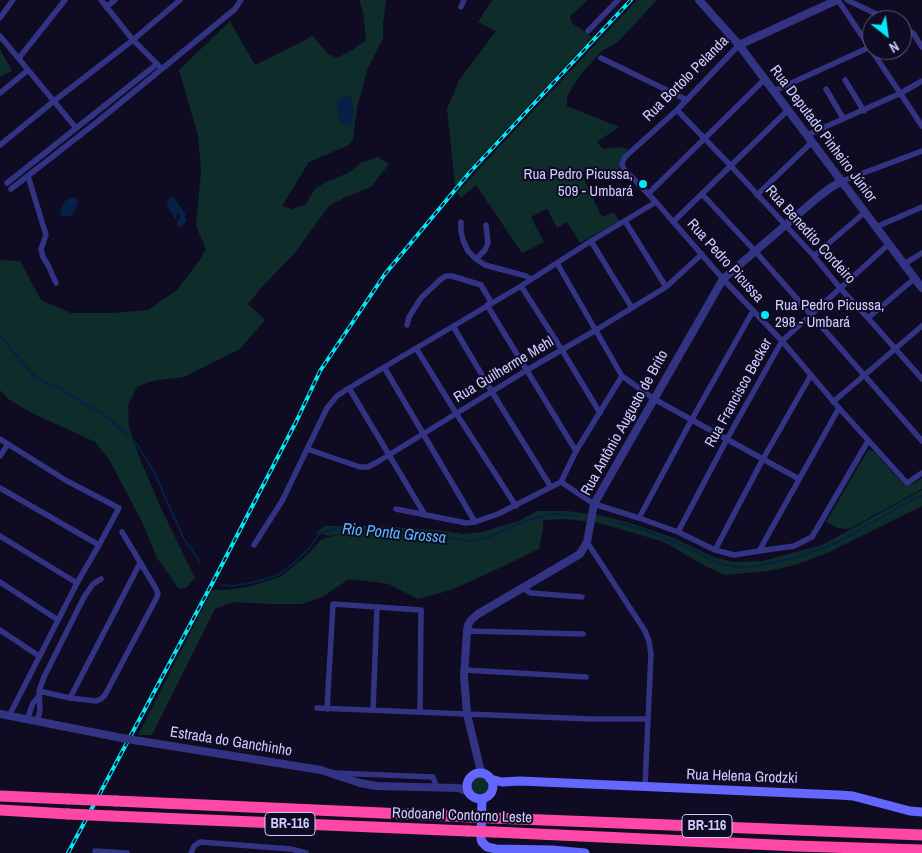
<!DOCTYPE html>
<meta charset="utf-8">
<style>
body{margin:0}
#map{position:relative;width:922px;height:853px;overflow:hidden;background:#0e0b22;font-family:"Archivo Narrow",sans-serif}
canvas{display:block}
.north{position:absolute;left:862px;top:10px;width:50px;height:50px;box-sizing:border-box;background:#0e0b22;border:1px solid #5c587a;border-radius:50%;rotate:150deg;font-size:14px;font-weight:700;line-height:20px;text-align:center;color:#d0ccff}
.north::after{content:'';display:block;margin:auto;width:18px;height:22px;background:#00e9f7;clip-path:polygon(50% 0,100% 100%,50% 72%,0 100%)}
</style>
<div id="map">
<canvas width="922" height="853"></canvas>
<div class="north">N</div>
</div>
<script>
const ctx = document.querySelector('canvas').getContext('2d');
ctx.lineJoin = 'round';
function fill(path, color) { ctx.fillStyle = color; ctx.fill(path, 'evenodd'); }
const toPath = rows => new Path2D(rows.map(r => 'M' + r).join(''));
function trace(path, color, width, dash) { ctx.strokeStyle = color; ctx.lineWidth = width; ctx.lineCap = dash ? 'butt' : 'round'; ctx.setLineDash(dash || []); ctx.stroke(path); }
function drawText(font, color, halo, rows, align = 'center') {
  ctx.font = font + ' "Archivo Narrow",sans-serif'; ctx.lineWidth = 4; ctx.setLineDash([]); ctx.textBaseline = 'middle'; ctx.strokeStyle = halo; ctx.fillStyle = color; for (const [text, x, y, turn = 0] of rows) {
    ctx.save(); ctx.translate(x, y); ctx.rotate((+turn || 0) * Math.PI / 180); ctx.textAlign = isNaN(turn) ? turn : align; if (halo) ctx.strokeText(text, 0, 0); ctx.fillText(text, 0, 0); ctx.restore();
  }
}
fill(toPath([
 [359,0,386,0,383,24,383,39,368,68,357,108,353,140,349,145,309,162,282,206,292,209,305,205,315,189,326,182,348,173,362,162,378,157,389,164,371,187,344,198,329,206,294,254,261,288,248,304,265,320,240,349,184,377,152,381,137,387,128,405,129,427,140,459,161,508,195,578,186,588,179,589,157,558,142,522,110,461,95,442,32,413,8,399,0,390,0,260,20,261,41,300,71,313,112,313,148,310,177,290,199,261,206,249,196,226,201,171,198,136,179,70,230,21,255,65,307,39,312,35,328,54,337,58,352,50,366,40,363,11],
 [492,0,588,0,570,16,572,23,592,37,471,167,455,186,447,109,459,80,496,31,478,22],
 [637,0,657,0,618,42,602,51,581,74,567,96,567,106,619,127,597,142,603,149,619,147,628,149,618,170,618,179,580,171,602,217,614,212,619,221,580,243,567,222,557,228,547,209,531,217,544,242,522,253,476,185,461,198,457,193,499,147],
 [0,49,12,71,0,77],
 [868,450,874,451,893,473,902,482,906,485,914,483,922,478,922,489,849,529,838,528,826,522],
 [922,490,922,506,827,553,795,565,768,571,725,575,705,566,664,542,624,530,594,522,565,519,543,520,543,530,539,549,493,571,451,590,418,599,389,584,349,579,324,596,303,604,269,604,233,602,215,609,152,735,138,735,212,590,225,590,248,587,280,577,307,555,322,539,340,534,328,536,316,532,325,526,378,526,437,530,463,534,481,532,519,521,537,511,567,511,598,515,627,522,669,536,714,557,733,562,762,561,822,545],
 '470 786a10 10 0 1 1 20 0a10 10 0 1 1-20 0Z'
]), '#0e2c2a');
fill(toPath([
 [350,96,352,101,354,110,352,122,348,126,340,121,337,110,337,102,343,97],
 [73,197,76,198,78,202,74,213,70,216,63,216,60,213,62,206,65,201],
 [174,197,180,206,183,211,185,212,185,217,187,221,183,225,180,227,177,226,177,223,178,219,180,218,180,214,177,214,176,219,174,218,173,215,169,210,168,206,167,201,169,198]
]), '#072045');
trace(toPath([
 [0,336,35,377,63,390,83,403,106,416,136,443,153,470,184,539,200,562],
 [611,521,641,529,691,549,717,563,740,568,759,566,805,555,840,541,910,501,922,496],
 [223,585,233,586,255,582,278,575,295,562,311,546,319,534,336,528,386,530,429,537,450,538,471,541,487,538,528,520,553,514,580,516]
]), '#072045', 2);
trace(toPath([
 [101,0,133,40,159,66],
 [838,0,922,126],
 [847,0,889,20],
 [106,7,115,0],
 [461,7,464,0],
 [0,18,13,0],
 [902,26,913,33,922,47],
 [588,31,618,0],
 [0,36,76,128],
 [739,45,677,110,625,157,622,163,623,168,656,202,723,279,782,341,839,408,907,483,922,473],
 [19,58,65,0],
 [601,58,687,100],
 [845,80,864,111],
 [826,89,843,118],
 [774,91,870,47],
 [0,93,28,70],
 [677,110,731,166,814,256,840,288,868,318,922,379],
 [807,135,901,93,922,81],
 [0,145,54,101,133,40,180,0],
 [28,176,46,235,41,249,43,257,48,265,56,283],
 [842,181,922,151],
 [7,183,157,64],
 [11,189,97,122,235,9,241,0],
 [648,194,765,79],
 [702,194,755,251,922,441],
 [757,195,812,142],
 [625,221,666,287],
 [461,222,461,231,463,240,468,251,476,259,485,265,526,276,531,279],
 [673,222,788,110],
 [876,227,922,207],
 [591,241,632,308],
 [814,256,865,212],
 [476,259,485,250,488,243,486,225],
 [557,263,622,376,654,399,799,479],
 [904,264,922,253],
 [521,286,562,350,600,413],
 [487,305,576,451],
 [868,318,915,278],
 [407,325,409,317,421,298,441,279,446,276,452,276,481,285,491,302],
 [453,326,492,392,551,487],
 [416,348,456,413,516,506],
 [384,367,475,522],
 [349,388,425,515],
 [833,402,922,326],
 [0,439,67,481,119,508,99,545,77,583,9,716],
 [307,449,360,467,368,467,379,461,527,370,596,330,666,287,702,254],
 [0,456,8,444],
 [561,482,576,451,622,376],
 [0,488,99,545],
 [396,509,466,523,475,522,498,514,561,482,594,504,639,518,678,532,715,550,734,555,759,551,794,546,812,537,868,441],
 [639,518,692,419,753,311],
 [678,532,727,439,782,341,889,244],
 [0,536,77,583],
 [587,542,645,631,649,641,651,654,645,786],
 [254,545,282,501,327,408,337,396,349,388,521,286,591,241,656,202],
 [715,550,763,459,811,375],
 [759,551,839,408],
 [0,582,58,620],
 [525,587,527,591,531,593,582,597],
 [0,630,39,656],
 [467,631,583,634],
 [465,670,586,677],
 [39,691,70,698,96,701,101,699,105,695,157,597,158,593,155,587,122,532],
 [70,698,140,563],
 [317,708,591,719,648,719],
 [327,709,333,604,421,610,420,712],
 [373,710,377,607],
 [27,720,33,703,39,696],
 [37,722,40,710,39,691,44,677,84,597,93,584,101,579],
 [335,773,433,777,437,788],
 [95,851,127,853],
 [191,853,194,846,200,842,291,849,306,853]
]), '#333384', 5.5);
trace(toPath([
 [699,0,739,45,922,288],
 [739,45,837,0],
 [0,714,122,738],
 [140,741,321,770,360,783,377,786,459,788,468,792],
 [483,774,480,768,467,714,464,676,467,631,468,625,471,620,478,614,580,554,587,542,594,504,723,279,817,198,830,188,842,181]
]), '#333384', 8);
trace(toPath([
 '467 786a13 13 0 1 1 26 0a13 13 0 1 1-26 0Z',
 [490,779,502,782,520,781,839,795,853,796,910,811,922,812],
 [482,799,481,839,482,842,487,847,496,849,552,850,585,853]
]), '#6366ff', 9);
trace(toPath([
 [0,796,69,799],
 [116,801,471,817],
 [0,810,68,814],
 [112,816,468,831],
 [493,818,922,835],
 [494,832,796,846,922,850]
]), '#ff47a7', 11);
const rail = toPath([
 [68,853,214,580,297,420,320,371,385,274,470,172,631,0]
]);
trace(rail, '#00e9f7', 4);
trace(rail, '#0e0b22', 2, [5.5]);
trace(toPath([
 [122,738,140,741]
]), '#333384', 8);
trace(toPath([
 [69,799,116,801],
 [68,814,112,816],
 [471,817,493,818],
 [468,831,494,832]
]), '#ff47a7', 11);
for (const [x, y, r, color] of [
 [643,184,5,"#00e9f7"],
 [765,315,5,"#00e9f7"]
]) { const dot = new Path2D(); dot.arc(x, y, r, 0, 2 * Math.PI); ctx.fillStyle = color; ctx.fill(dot); trace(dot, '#0e0b22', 2); }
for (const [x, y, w] of [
 [290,824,50],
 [707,826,50]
]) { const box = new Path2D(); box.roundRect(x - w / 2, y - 11.5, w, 23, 4); ctx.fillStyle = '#0e0b22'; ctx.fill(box); trace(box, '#d0ccff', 1); }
drawText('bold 14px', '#d0ccff', null, [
 ["BR-116",290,824],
 ["BR-116",707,826]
]);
drawText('15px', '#d0ccff', '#0e0b22', [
 ["Rua Bortolo Pelanda",686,79,-45],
 ["Rua Deputado Pinheiro Júnior",823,134,53],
 ["Rua Benedito Cordeiro",810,235,48],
 ["Rua Pedro Picussa",725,261,48],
 ["Rua Guilherme Mehl",504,370,-31],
 ["Rua Francisco Becker",739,393,-61],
 ["Rua Antônio Augusto de Brito",625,423,-61],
 ["Estrada do Ganchinho",231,742,9],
 ["Rua Helena Grodzki",742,777,2],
 ["Rodoanel Contorno Leste",462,816,2]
]);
drawText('15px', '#d0ccff', '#0e0b22', [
 ["Rua Pedro Picussa,",633,175],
 ["509 - Umbará",633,192],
 ["Rua Pedro Picussa,",775,306,"left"],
 ["298 - Umbará",775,323,"left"]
], 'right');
drawText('italic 16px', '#5ab9ff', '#0e0b22', [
 ["Rio Ponta Grossa",394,534,5]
]);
</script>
